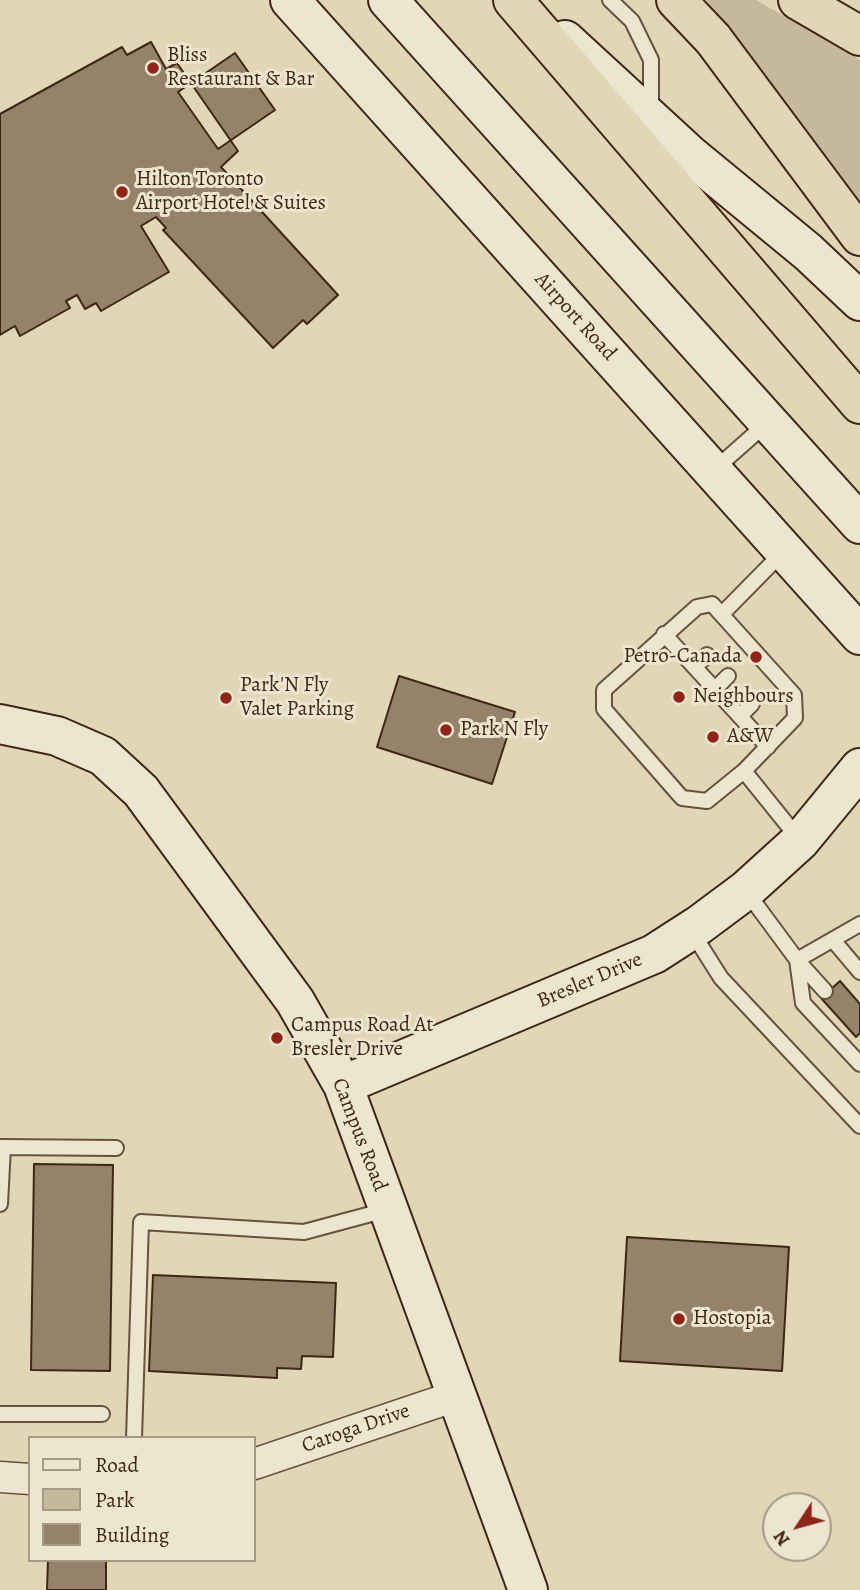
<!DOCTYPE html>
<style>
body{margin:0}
#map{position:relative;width:860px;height:1590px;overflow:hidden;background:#e1d7b7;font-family:Alegreya,serif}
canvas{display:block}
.legend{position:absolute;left:28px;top:1436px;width:228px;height:126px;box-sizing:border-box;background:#ece5d0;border:2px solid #a79986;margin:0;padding:9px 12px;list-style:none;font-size:21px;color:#402616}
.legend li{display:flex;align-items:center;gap:14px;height:35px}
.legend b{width:35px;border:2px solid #a79986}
.north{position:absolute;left:762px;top:1492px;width:70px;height:70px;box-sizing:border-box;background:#ece5d0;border:2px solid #a79986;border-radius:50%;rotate:234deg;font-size:19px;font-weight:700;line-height:28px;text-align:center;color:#402616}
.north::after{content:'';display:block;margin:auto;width:24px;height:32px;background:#8f2418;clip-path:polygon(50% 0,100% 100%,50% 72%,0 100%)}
</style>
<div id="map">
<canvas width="860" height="1590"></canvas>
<ul class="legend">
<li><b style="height:9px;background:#ece5d0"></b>Road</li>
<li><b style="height:19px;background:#c6b99c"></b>Park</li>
<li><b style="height:19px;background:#94826a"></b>Building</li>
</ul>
<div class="north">N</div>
</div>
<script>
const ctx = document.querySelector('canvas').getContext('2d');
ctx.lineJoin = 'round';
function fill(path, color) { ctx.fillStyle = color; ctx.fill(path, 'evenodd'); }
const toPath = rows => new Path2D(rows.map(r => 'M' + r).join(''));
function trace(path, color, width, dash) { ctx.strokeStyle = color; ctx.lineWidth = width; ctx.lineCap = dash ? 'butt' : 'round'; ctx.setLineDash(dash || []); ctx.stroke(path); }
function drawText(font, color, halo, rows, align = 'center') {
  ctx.font = font + ' Alegreya,serif'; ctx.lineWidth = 6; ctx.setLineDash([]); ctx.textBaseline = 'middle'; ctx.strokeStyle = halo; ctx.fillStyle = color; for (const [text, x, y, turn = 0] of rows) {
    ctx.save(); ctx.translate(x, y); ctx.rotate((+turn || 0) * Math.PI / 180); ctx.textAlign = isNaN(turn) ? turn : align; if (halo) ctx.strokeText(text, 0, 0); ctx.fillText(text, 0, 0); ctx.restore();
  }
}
fill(toPath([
 [706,0,756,0,860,60,860,207]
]), '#c6b99c');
const building = toPath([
 [151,42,166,69,177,63,238,151,221,167,338,295,307,324,303,320,273,348,163,230,166,228,156,217,141,226,169,272,101,311,96,303,85,309,77,295,66,301,70,308,20,336,15,326,0,335,0,114,122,47,127,55,151,42],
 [235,53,275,110,218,149,178,92,235,53],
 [399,676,515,712,492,784,377,747,399,676],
 [840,981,860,1004,860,1033,856,1037,821,998,840,981],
 [34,1164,113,1165,110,1371,31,1370,34,1164],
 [627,1237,789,1247,782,1371,620,1361,627,1237],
 [153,1275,336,1283,333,1357,302,1356,301,1369,277,1368,277,1378,149,1371,153,1275],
 [48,1560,106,1560,106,1590,47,1590,48,1560]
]);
fill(building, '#94826a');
trace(building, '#402616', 2);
const lane = toPath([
 [610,0,632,21,651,60,651,111],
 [714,470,767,423],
 [712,604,794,695,795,718,744,771,707,801,682,798,604,709,604,690,697,607,712,604],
 [722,614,783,552],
 [664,634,768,747],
 [695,667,707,655],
 [715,689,728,676],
 [740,716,752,704],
 [744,771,798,838],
 [746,891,797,960,803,1003,860,1064],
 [692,932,721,978,860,1126],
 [833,940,860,972],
 [825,991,797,960,860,924],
 [0,1147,116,1148],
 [0,1204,3,1147],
 [0,1414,102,1414],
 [134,1438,141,1222,304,1232,386,1210]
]);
const street = toPath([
 [254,1464,459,1395],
 [0,1477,30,1479]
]);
const secondary = toPath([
 [290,0,860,635],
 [388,0,860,524],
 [565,40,690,155,808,252,860,301],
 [0,724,57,736,103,756,141,791,295,1001,343,1085,528,1590],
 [343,1085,654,954,699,925,746,890,800,841,860,768]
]);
const highway = toPath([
 [513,0,860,404],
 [676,0,713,39,860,236],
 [798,0,860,36]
]);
trace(lane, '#68523e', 18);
trace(street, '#68523e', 33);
trace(secondary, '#402616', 42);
trace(highway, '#402616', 42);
trace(lane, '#ece5d0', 14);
trace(street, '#ece5d0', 30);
trace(secondary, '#ece5d0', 38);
trace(highway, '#e1d7b7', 38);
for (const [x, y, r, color] of [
 [153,68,7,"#8f2418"],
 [122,192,7,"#8f2418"],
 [756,657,7,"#8f2418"],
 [679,697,7,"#8f2418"],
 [226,698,7,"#8f2418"],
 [446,730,7,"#8f2418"],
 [713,737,7,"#8f2418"],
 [277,1038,7,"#8f2418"],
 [679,1319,7,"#8f2418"]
]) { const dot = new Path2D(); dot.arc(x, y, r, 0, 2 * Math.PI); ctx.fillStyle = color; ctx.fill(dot); trace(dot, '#ece5d0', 2.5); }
drawText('21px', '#402616', '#ece5d0', [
 ["Bliss",167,56],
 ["Restaurant & Bar",167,80],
 ["Hilton Toronto",136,180],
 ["Airport Hotel & Suites",136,204],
 ["Petro-Canada",742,657,"right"],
 ["Park'N Fly",240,686],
 ["Valet Parking",240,710],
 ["Neighbours",693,697],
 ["Park N Fly",460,730],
 ["A&W",727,737],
 ["Campus Road At",291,1026],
 ["Bresler Drive",291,1050],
 ["Hostopia",693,1319]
], 'left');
drawText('21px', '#402616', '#ece5d0', [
 ["Airport Road",575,317,48],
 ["Bresler Drive",590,981,-23],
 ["Campus Road",359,1135,69],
 ["Caroga Drive",356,1429,-19]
]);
</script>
